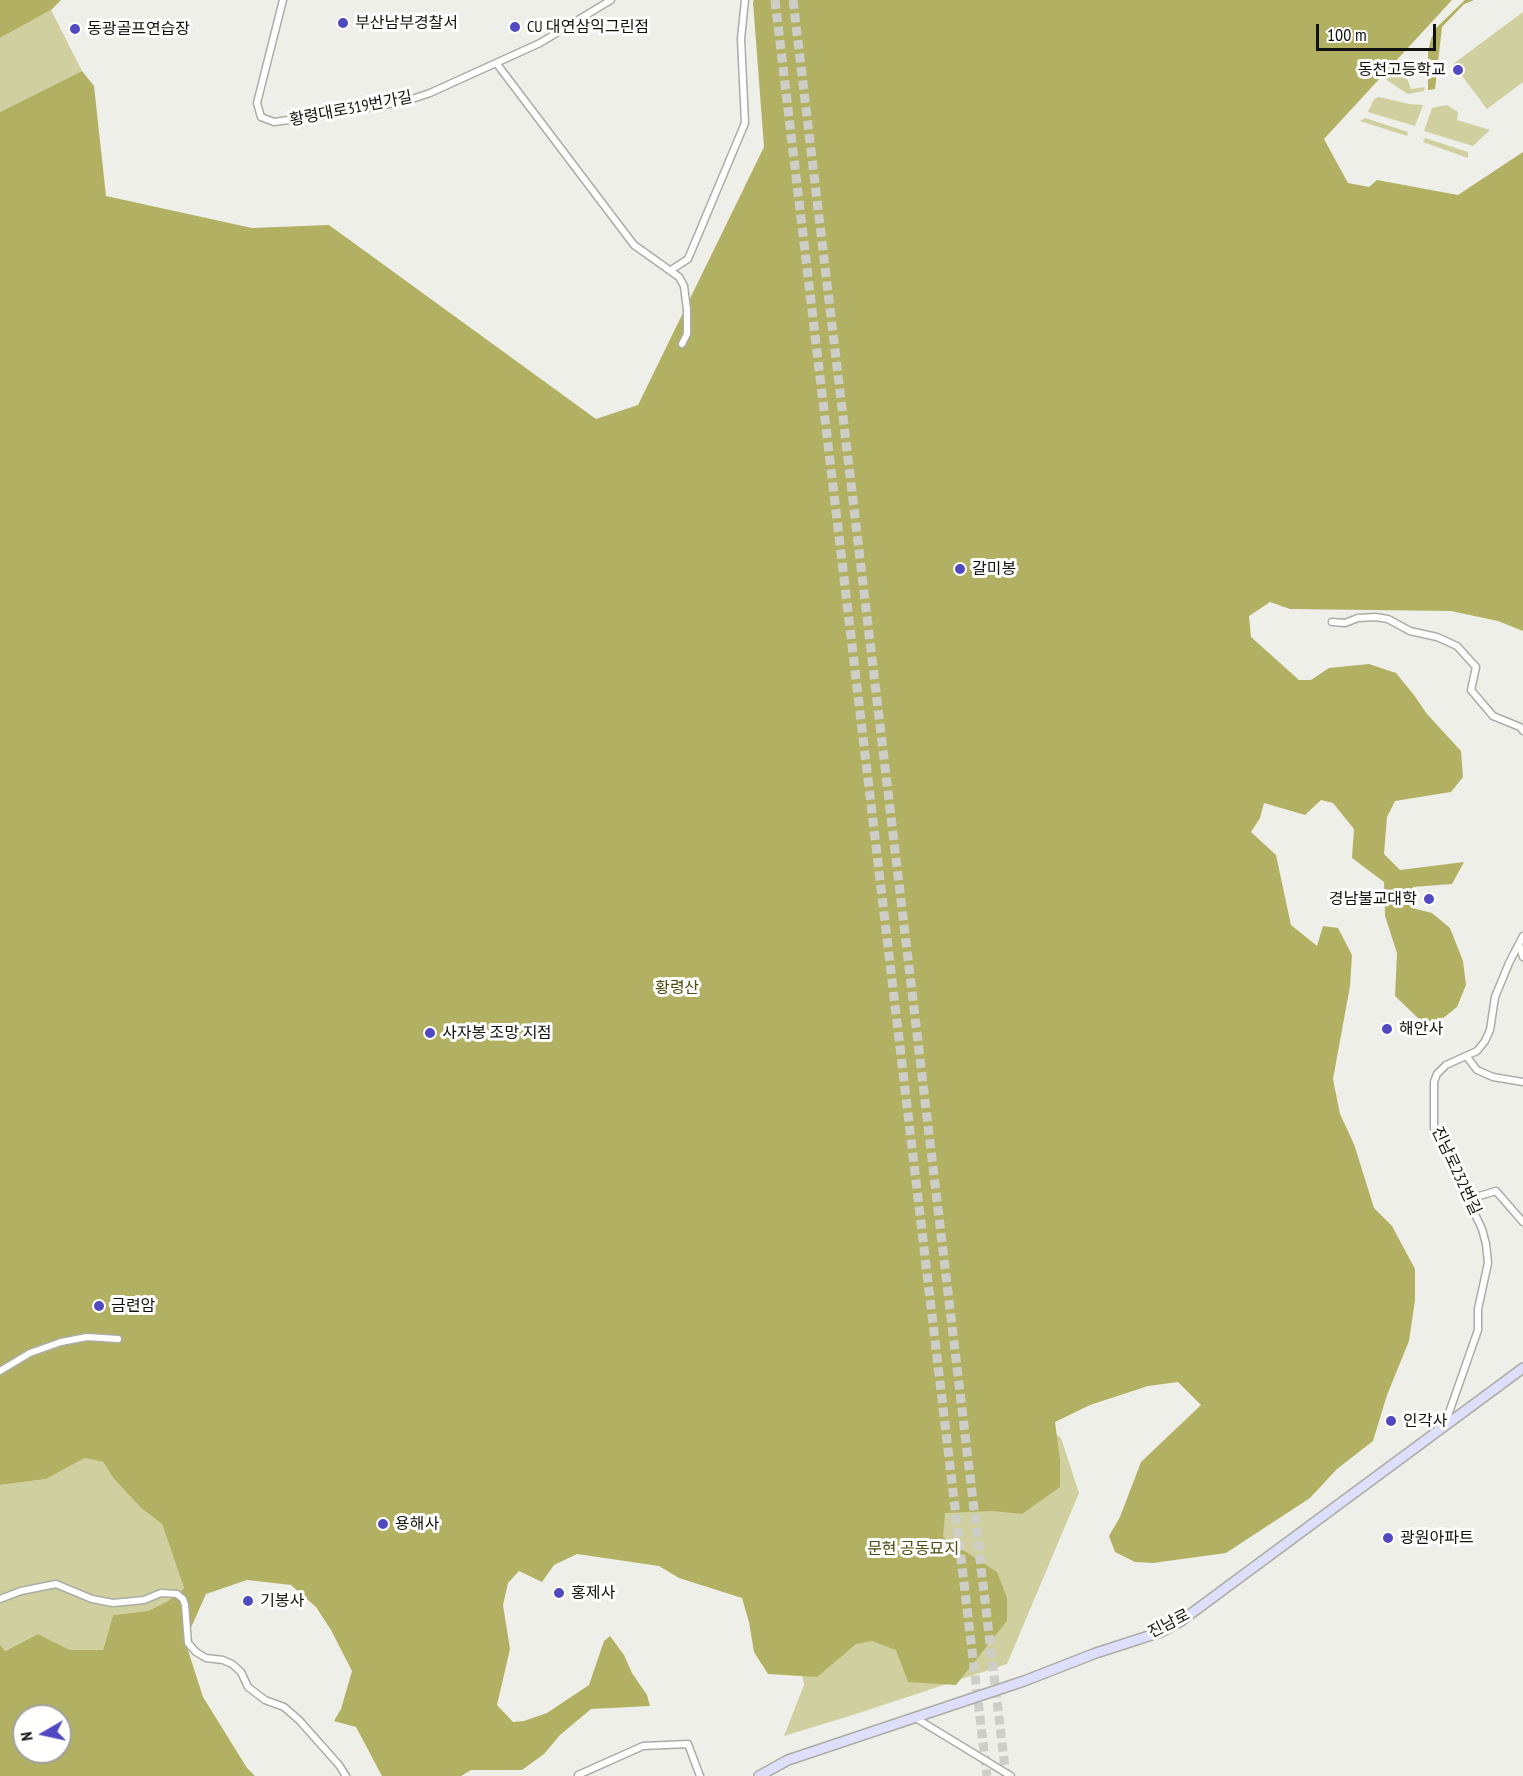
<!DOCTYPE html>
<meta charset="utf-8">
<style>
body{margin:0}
#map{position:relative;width:1523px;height:1776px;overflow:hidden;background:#efefe9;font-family:"PT Sans Narrow",sans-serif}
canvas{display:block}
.north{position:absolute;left:12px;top:1704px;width:60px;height:60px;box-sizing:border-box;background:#fffffe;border:2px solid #a0a09e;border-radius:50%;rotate:261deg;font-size:16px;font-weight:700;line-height:24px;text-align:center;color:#11110f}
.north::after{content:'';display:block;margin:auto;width:21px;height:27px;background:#5149c0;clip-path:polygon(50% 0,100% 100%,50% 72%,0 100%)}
.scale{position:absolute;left:1316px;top:24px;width:120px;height:27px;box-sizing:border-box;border:3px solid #11110f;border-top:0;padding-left:8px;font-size:18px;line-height:21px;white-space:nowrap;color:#11110f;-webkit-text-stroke:4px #fffffe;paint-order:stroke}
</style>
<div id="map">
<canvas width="1523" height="1776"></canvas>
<div class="north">N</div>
<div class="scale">100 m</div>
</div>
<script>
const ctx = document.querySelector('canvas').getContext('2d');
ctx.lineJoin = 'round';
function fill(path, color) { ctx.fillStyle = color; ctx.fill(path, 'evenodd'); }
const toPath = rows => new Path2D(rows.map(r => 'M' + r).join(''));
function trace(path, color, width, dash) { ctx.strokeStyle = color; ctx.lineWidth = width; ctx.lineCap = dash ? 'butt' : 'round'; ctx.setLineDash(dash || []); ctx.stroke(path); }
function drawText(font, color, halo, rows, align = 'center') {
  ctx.font = font + ' "PT Sans Narrow","Noto Sans KR",sans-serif'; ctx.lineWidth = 6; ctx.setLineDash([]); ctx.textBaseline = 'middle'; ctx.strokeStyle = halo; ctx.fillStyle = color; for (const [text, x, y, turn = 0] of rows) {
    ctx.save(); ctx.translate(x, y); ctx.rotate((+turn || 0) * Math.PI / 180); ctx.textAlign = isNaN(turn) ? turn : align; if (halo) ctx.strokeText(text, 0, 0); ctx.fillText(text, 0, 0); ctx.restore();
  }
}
fill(toPath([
 [51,10,82,71,0,112,0,38],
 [1523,12,1523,82,1487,109,1453,64],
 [1400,60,1411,89,1425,87,1424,91,1408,94,1382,77],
 [1379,97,1409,104,1423,105,1415,126,1368,112,1374,99],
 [1447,105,1458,112,1457,120,1490,130,1473,146,1424,131,1432,108],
 [1365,118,1408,132,1407,136,1360,121],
 [1425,138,1468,152,1468,158,1423,142],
 [980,1383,1061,1438,1079,1493,1007,1664,856,1714,784,1736,804,1685,779,1547],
 [85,1458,103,1462,114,1479,141,1508,162,1524,184,1588,168,1601,148,1611,113,1615,103,1650,70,1650,38,1634,4,1651,0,1645,0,1485,46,1479]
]), '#cfcf9f');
fill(toPath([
 [0,0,61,0,51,10,0,38],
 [754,0,1452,0,1324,139,1348,183,1369,187,1377,180,1458,195,1523,152,1523,631,1498,621,1451,611,1290,609,1270,602,1249,616,1251,637,1299,680,1311,680,1329,668,1369,664,1396,673,1414,695,1427,714,1461,751,1463,777,1451,792,1395,801,1387,817,1384,854,1400,870,1464,862,1452,884,1413,887,1412,908,1432,913,1450,928,1463,961,1466,985,1457,1007,1437,1023,1418,1018,1395,996,1397,953,1385,916,1384,882,1352,858,1354,829,1333,803,1321,800,1305,815,1264,803,1260,818,1251,832,1276,855,1291,925,1317,946,1323,926,1338,928,1352,955,1350,986,1333,1079,1340,1114,1354,1144,1374,1208,1392,1226,1415,1269,1415,1300,1409,1341,1387,1395,1373,1441,1337,1469,1310,1498,1226,1553,1153,1563,1135,1562,1115,1552,1109,1536,1120,1517,1141,1462,1201,1405,1178,1382,1148,1386,1090,1405,1055,1422,1060,1460,1060,1487,1022,1514,993,1511,945,1513,943,1537,997,1572,1007,1598,1007,1621,956,1685,908,1682,896,1650,872,1641,856,1644,817,1677,768,1674,754,1652,749,1622,742,1598,679,1578,659,1566,577,1554,554,1565,542,1582,519,1571,508,1583,503,1605,510,1649,497,1705,513,1722,524,1721,547,1713,589,1685,604,1641,610,1636,624,1655,632,1673,647,1695,650,1706,591,1709,560,1735,544,1754,522,1770,471,1770,461,1776,382,1776,356,1727,334,1721,341,1709,352,1671,331,1630,316,1607,291,1585,247,1580,206,1594,185,1641,203,1697,247,1768,255,1776,0,1776,0,1645,5,1651,38,1634,70,1650,103,1650,113,1615,148,1611,168,1601,184,1588,162,1524,141,1508,114,1479,103,1462,85,1458,46,1479,0,1485,0,112,82,71,94,86,106,196,252,228,329,225,596,419,638,405,764,147,753,2],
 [24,1716,60,1716,60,1752,24,1752],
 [1465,0,1474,0,1464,4,1442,27,1435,89,1428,90,1428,51,1431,39,1436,28]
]), '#b2b163');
trace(toPath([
 [775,0,987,1776],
 [793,0,1006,1776]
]), '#cecec8', 9, [9, 4.5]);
const minor = toPath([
 [283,0,257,103,261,117,274,122,339,113,406,101,430,93,540,43,611,0],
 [497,64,634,245,679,277,684,286,687,310,687,334,682,344],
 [671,270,688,259,745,123,741,39,745,0],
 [1332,622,1345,623,1358,618,1375,617,1388,619,1410,631,1437,637,1457,646,1476,667,1471,690,1493,716,1520,727,1523,731],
 [1519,944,1523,957],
 [1467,1057,1477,1070,1493,1077,1523,1082],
 [1469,1199,1496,1191,1523,1222],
 [0,1371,30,1353,61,1342,87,1337,118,1339],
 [1445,1424,1478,1330,1478,1309,1488,1263,1486,1244,1482,1229,1434,1128,1434,1082,1437,1074,1446,1065,1477,1051,1485,1041,1490,1030,1495,997,1509,963,1523,936],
 [0,1599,21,1591,56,1584,92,1599,113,1603,144,1600,161,1593,177,1594,183,1599,185,1605,188,1643,196,1652,206,1658,223,1660,232,1664,241,1672,248,1687,265,1700,284,1707,299,1720,339,1765,346,1776],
 [914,1717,1011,1776],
 [578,1775,643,1746,688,1744,700,1776]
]);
const secondary = toPath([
 [759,1776,788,1760,1024,1681,1096,1653,1161,1632,1181,1621,1523,1368]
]);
trace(minor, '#acaca6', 9);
trace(secondary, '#acaca6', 12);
trace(minor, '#fff', 6);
trace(secondary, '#dedffa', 9);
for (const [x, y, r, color] of [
 [343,23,6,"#5149c0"],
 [515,27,6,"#5149c0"],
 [75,29,6,"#5149c0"],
 [1458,70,6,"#5149c0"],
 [960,569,6,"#5149c0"],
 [1429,899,6,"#5149c0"],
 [1387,1029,6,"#5149c0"],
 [430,1033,6,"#5149c0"],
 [99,1306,6,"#5149c0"],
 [1391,1421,6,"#5149c0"],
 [383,1524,6,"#5149c0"],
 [1388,1538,6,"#5149c0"],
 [559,1593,6,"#5149c0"],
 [248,1601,6,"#5149c0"]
]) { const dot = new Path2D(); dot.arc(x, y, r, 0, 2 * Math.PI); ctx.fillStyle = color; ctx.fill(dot); trace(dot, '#fffffe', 2); }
drawText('16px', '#11110f', '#fffffe', [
 ["부산남부경찰서",355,23],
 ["CU 대연삼익그린점",527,27],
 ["동광골프연습장",87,29],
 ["동천고등학교",1446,70,"right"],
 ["갈미봉",972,569],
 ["경남불교대학",1417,899,"right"],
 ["해안사",1399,1029],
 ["사자봉 조망 지점",442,1033],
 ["금련암",111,1306],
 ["인각사",1403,1421],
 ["용해사",395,1524],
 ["광원아파트",1400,1538],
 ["홍제사",571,1593],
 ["기봉사",260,1601]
], 'left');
drawText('16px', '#11110f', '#fffffe', [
 ["황령대로319번가길",351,109,-11],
 ["진남로232번길",1456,1171,65],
 ["진남로",1169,1624,-27]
]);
drawText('16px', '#4e4c11', '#fffffe', [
 ["황령산",677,988],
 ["문현 공동묘지",913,1549]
]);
</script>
